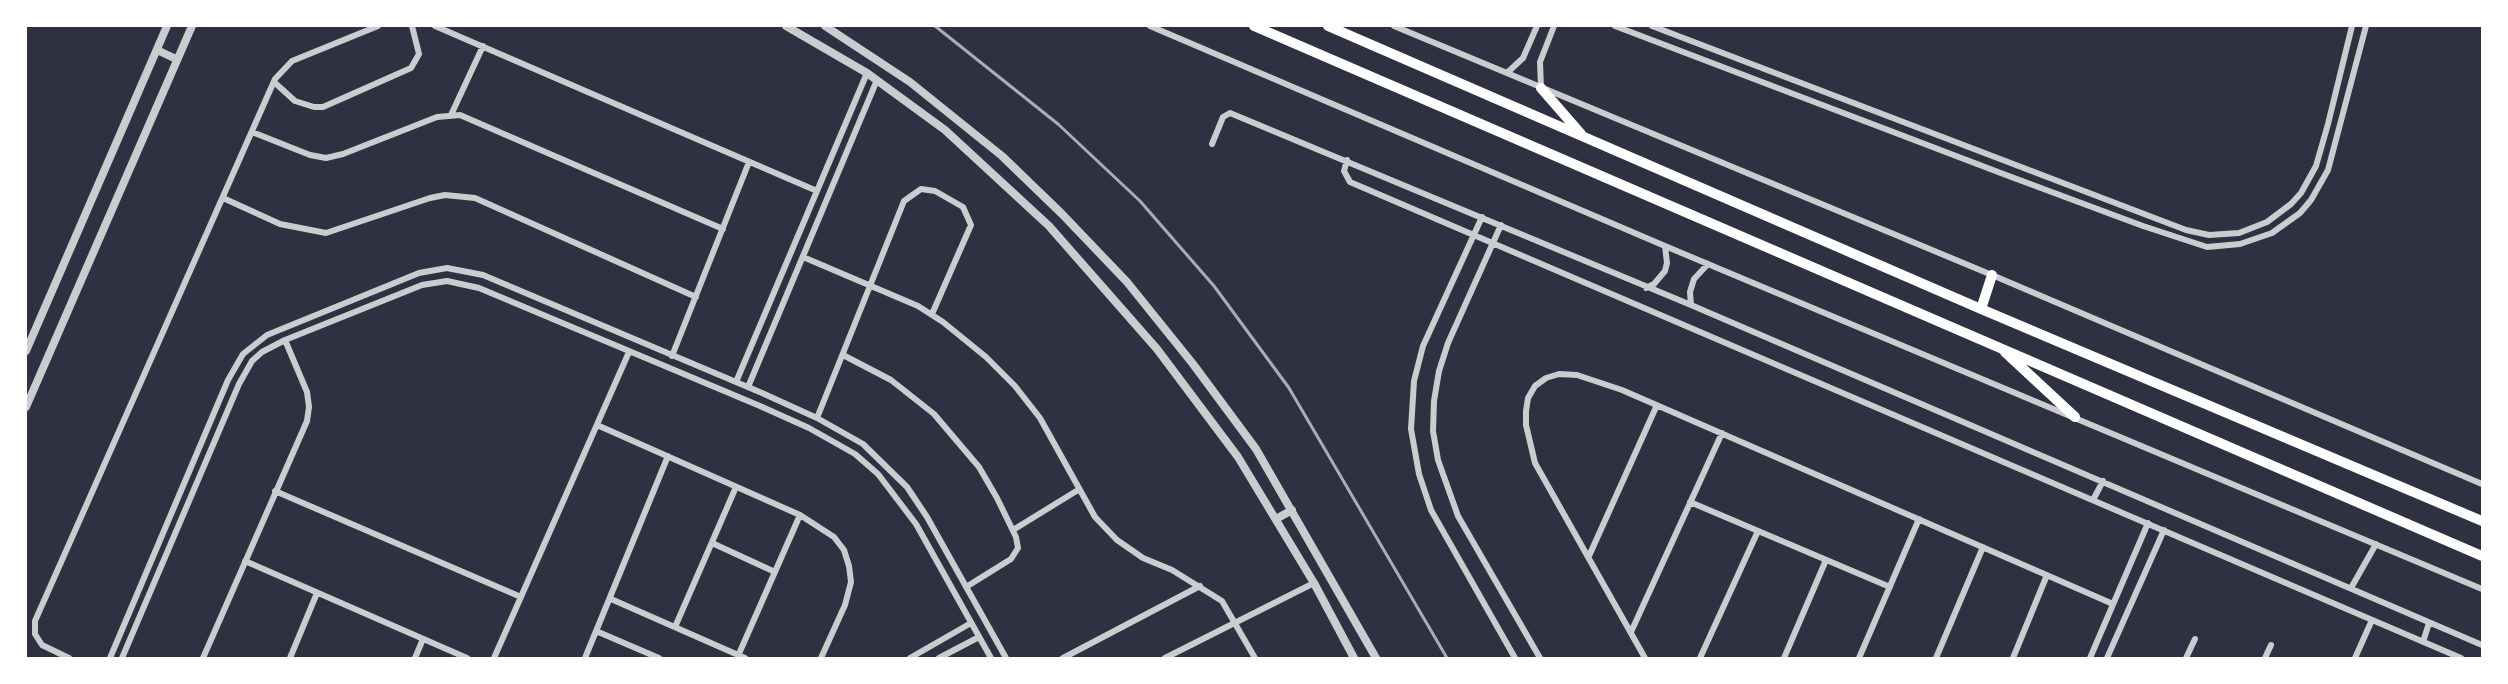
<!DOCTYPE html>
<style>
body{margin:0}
#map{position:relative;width:2508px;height:684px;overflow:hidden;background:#2d3142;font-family:"Varela Round",sans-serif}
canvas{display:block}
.frame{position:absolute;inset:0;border:27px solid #fff;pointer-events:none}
</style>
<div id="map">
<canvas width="2508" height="684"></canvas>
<div class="frame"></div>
</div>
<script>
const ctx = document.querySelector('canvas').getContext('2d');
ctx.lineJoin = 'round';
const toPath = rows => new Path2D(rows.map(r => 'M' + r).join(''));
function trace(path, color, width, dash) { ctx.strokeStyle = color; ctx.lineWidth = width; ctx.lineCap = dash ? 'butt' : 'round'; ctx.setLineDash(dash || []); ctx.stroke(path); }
trace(toPath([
 [435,26,817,191],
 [1150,26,1665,246,2482,589],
 [1394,26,1992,275,2482,484],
 [1615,26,2006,175,2143,226,2207,247,2240,244,2272,233,2300,213,2311,200,2328,170,2366,26],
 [1652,26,2186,230,2209,235,2239,233,2267,222,2291,204,2301,193,2316,166,2328,124,2352,26],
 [1507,73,1523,58,1537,26],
 [274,82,295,101,314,107,323,107,411,68,419,54,412,26],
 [1541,88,1540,62,1554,26],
 [451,115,483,46],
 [252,132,310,155,326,158,343,154,437,117,460,115,723,229],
 [1212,144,1223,117,1230,113,1691,305,2482,645],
 [1347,160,1344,171,1350,182,2461,658],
 [223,198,280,224,326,233,430,198,445,195,475,198,696,297],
 [1482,217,1423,346,1414,381,1411,429,1419,474,1431,510,1515,658],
 [1501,225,1448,343,1439,371,1434,401,1433,431,1438,460,1458,516,1540,658],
 [803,257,918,306,943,322,986,357,1015,386,1040,418,1095,517,1117,540,1143,558,1172,570,1222,601,1255,658],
 [1646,288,1654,284,1665,271,1667,263,1665,246],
 [1691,305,1690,292,1694,279,1708,264],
 [843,355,891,380,934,414,979,467,997,498,1016,537,1018,548,1011,559,966,587],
 [672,356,749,162],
 [736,382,867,73],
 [748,387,877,80],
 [817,418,904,201,921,189,935,191,963,207,971,225,932,314],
 [597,425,800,515,834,537,844,550,849,566,851,582,845,605,821,658],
 [275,491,521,597],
 [2093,500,2103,481],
 [1690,502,1890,587],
 [1013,530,1078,490],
 [712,543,775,572],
 [1589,556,1657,405],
 [245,561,467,658],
 [2351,588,2376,544],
 [611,599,745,658],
 [675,627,736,487],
 [596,631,659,658],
 [1631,632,1722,433],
 [2423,642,2429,623],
 [738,656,800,515],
 [69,658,42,645,35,634,35,621,275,79,292,61,378,26],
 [110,658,228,380,243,354,267,335,419,273,447,268,483,275,762,393,817,418,863,444,907,487,927,517,1006,658],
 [122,658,239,384,252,361,262,352,285,340,422,285,447,281,479,288,760,406,809,428,855,454,878,474,916,524,991,658],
 [203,658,307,421,309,407,307,392,285,340],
 [290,658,317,593],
 [415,658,423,639],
 [494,658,629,352],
 [585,658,668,456],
 [910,658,971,623],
 [939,658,979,637],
 [1063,658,1200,586],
 [1165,658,1314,583],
 [1645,658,1535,463,1526,425,1526,411,1528,398,1535,386,1546,378,1559,374,1577,375,1622,390,2113,604],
 [1700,658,1758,531],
 [1784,658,1826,560],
 [1859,658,1919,519],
 [1936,658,1983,547],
 [2013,658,2047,575],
 [2090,658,2148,523],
 [2107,658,2164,530],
 [2186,658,2195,639],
 [2265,658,2271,645],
 [2355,658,2372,620]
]), '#caccd0', 6);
trace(toPath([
 [786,26,867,73,945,130,1049,226,1157,349,1238,457,1314,583,1354,658],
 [825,26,910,82,1002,156,1062,214,1127,282,1193,364,1256,449,1376,658],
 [157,50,176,59],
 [26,351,167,26],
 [26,407,192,26],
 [1276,519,1292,510]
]), '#caccd0', 8);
trace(toPath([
 [1254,26,2482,556],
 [1328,26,1981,309,2482,521],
 [1541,88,1581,134],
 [1981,309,1992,275],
 [2005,352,2075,417]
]), '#fff', 10);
trace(toPath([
 [935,26,1058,124,1140,201,1214,286,1289,388,1447,658]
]), '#abadb3', 3);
</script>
